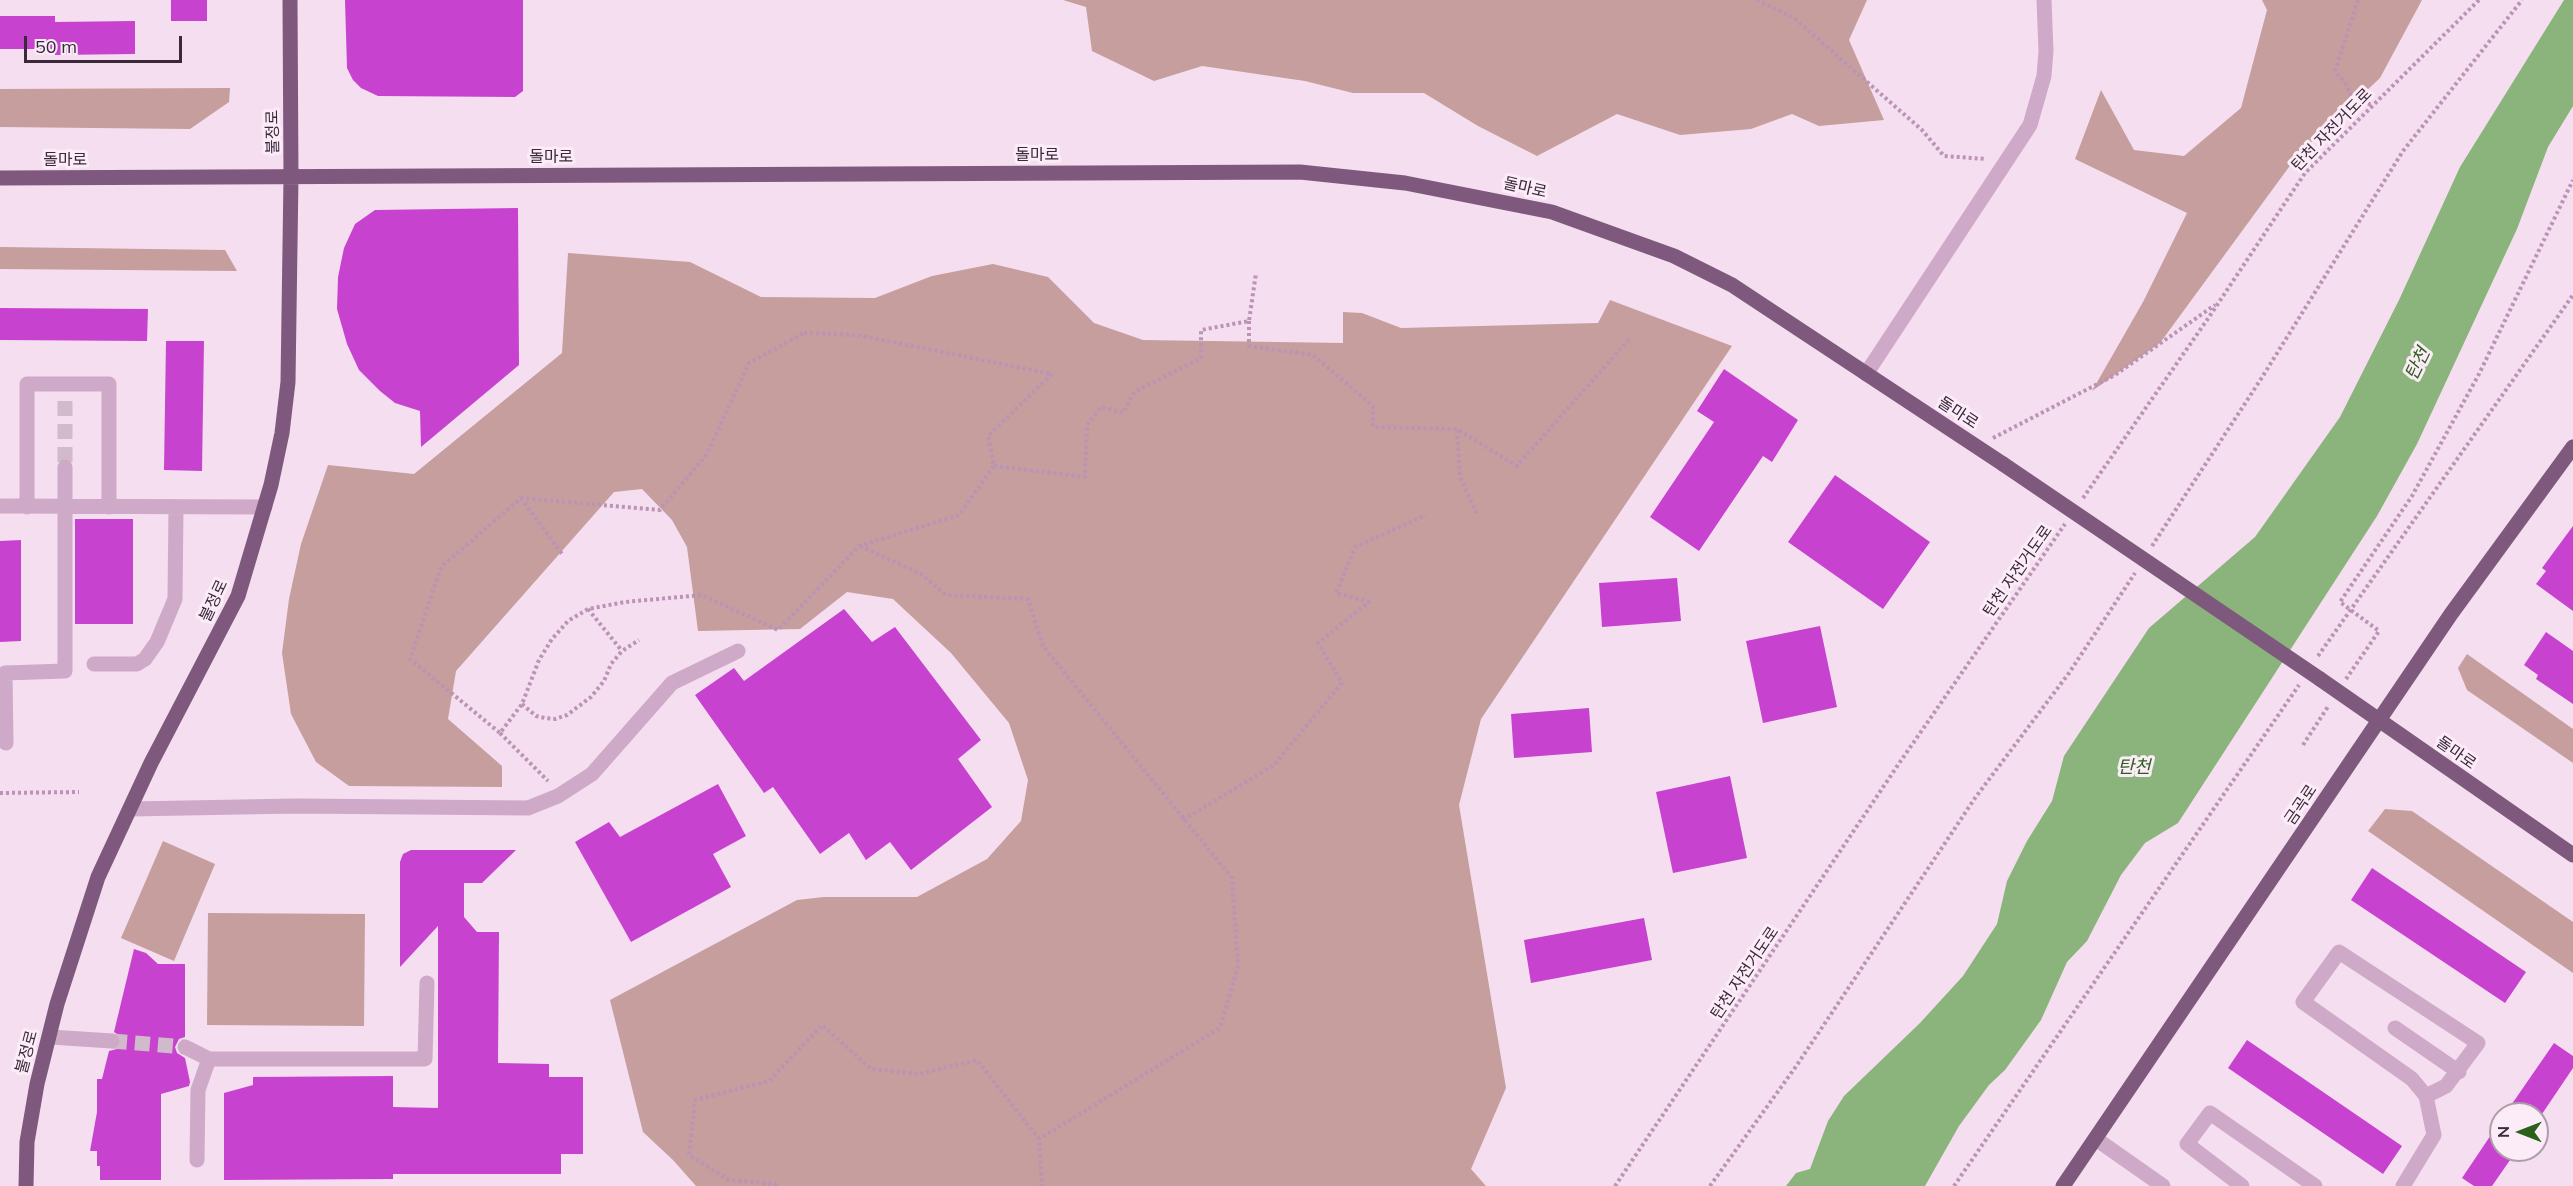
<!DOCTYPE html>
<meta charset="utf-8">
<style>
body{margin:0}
#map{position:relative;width:2573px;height:1186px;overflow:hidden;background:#f5def0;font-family:Mulish,sans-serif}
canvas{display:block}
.north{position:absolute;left:2489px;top:1102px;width:60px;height:60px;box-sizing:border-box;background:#fbecf8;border:2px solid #ae9eac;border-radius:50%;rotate:270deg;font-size:16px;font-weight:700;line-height:24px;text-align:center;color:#3b293b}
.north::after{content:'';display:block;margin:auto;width:21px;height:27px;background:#2b601b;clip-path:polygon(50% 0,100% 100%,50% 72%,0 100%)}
.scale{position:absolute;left:24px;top:36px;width:158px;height:27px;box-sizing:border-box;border:3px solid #3b293b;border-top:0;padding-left:8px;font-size:18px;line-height:21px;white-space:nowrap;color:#3b293b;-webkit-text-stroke:4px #fbecf8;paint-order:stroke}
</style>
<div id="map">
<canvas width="2573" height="1186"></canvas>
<div class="north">N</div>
<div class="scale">50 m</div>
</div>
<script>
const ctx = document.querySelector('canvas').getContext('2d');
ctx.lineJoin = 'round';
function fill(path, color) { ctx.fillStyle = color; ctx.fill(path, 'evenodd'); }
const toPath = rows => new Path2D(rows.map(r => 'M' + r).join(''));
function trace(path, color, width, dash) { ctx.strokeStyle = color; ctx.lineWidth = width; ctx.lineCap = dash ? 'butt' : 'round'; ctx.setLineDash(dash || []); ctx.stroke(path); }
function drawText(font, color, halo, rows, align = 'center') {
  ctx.font = font + ' Mulish,"Noto Sans KR",sans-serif'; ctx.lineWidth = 6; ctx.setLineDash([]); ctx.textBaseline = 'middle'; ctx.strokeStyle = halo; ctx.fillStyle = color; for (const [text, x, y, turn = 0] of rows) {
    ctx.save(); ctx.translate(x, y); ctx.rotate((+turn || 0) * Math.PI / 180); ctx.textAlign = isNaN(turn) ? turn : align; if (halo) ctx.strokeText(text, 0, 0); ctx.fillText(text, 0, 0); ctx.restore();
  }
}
fill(toPath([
 [1063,0,1867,0,1849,40,1884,120,1819,126,1792,114,1751,129,1680,135,1617,114,1537,156,1478,126,1424,93,1353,93,1305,81,1202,66,1154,81,1092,51,1086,7],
 [2262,0,2422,0,2380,78,2297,156,2160,343,2092,391,2143,302,2187,213,2075,159,2101,90,2134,150,2184,156,2241,108,2267,10],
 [230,88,229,102,190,129,0,127,0,89],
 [0,247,225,250,237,271,0,269],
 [568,253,690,262,761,297,875,298,932,276,993,264,1048,277,1094,323,1143,340,1343,343,1343,312,1362,313,1401,328,1598,323,1610,300,1732,346,1481,719,1459,805,1506,1088,1471,1169,1486,1186,696,1186,673,1160,643,1132,610,1000,797,900,824,897,917,897,987,859,1021,821,1028,780,1009,723,951,653,893,599,847,592,800,629,698,631,687,547,672,520,642,489,614,492,456,671,448,719,502,766,502,787,349,786,316,762,291,714,282,653,289,599,301,544,328,465,414,474,562,353],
 [2467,654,2573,729,2573,763,2467,690,2458,668],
 [2385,809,2412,811,2573,922,2573,973,2368,831],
 [163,841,215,864,174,961,121,938],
 [208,913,365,914,364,1026,207,1025]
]), '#c59e9d');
fill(toPath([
 [2564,0,2573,0,2573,106,2548,147,2517,229,2417,444,2377,516,2178,823,2145,843,2121,875,2087,941,2067,962,2041,1020,2005,1070,1989,1085,1959,1126,1925,1186,1786,1186,1796,1173,1810,1169,1828,1121,1844,1096,1920,1023,1963,976,1997,924,2007,881,2027,841,2052,801,2064,756,2149,628,2255,537,2340,417,2399,300,2460,167]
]), '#8ab47b');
fill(toPath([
 [171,0,207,0,207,21,171,21],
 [345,0,523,0,523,91,515,97,378,96,361,88,353,80,347,68],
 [0,16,55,16,55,22,135,21,135,54,55,55,55,49,0,49],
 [518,208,519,365,421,447,420,411,395,403,380,391,359,370,347,344,337,309,338,277,344,248,355,224,375,210],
 [0,308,148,309,147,341,0,340],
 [166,341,204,341,202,471,164,470],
 [1724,369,1798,420,1772,462,1763,456,1699,551,1650,517,1714,422,1697,411],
 [1835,475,1930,542,1883,609,1788,542],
 [75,519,133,519,133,624,75,624],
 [2573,526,2573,611,2536,584,2546,571,2542,568],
 [21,540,21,641,0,642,0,541],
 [1677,578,1681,621,1602,627,1599,583],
 [844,609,872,642,895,627,981,740,958,759,992,807,911,870,890,842,866,860,849,833,820,854,773,787,764,793,695,695,734,668,744,681],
 [1820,626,1837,707,1763,723,1746,641],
 [2546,632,2573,651,2573,704,2536,679,2538,675,2524,665],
 [1589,708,1592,752,1514,758,1511,714],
 [1730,776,1747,858,1673,873,1656,792],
 [718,784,746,836,713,854,731,887,631,942,575,842,609,822,620,837],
 [411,850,516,850,482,883,464,883,464,917,477,932,499,932,498,1063,549,1064,549,1077,583,1077,583,1154,561,1154,561,1174,393,1174,393,1179,224,1180,224,1093,253,1085,253,1077,393,1076,393,1107,438,1108,438,926,400,967,400,862,403,854],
 [2372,868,2526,972,2505,1003,2351,900],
 [1644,918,1652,960,1531,983,1524,940],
 [134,949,146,953,158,964,185,964,185,1037,179,1039,175,1047,177,1053,185,1058,190,1082,189,1086,161,1094,161,1180,100,1180,100,1166,97,1166,97,1151,90,1151,97,1112,97,1079,102,1079,109,1051,117,1049,122,1042,120,1036,114,1032],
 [2247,1040,2402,1146,2383,1174,2228,1068],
 [2554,1043,2573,1056,2573,1068,2542,1114,2505,1114],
 [2501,1120,2501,1150,2517,1150,2492,1186,2474,1186,2462,1178]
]), '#c742cf');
trace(toPath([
 [65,401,65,467],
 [112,1041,185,1047]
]), '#d0bacc', 15, [15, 8]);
trace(toPath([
 [1757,0,1794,18,1922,130,1944,156,1986,159],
 [2358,0,2335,71,2346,84,2354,103,2373,104],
 [1249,321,1249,346,1313,355,1373,406,1373,427,1457,429,1517,466,1630,338],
 [804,333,857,335,1052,374,988,436,994,466,959,515,859,546,778,630,702,595,625,602,588,609,568,621,552,639,539,660,522,704,500,733,410,659,441,567,521,498,660,510,707,454,749,363,804,333],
 [1457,430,1460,477,1477,514],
 [1993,438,2115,375,2215,305],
 [994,466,1085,477,1087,425,1101,407,1123,413,1134,392,1201,358,1201,330,1249,321,1256,273],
 [521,498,562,554],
 [2083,498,2207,320,2305,173,2479,0],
 [860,546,921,574,946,595,1028,599,1043,646,1232,878,1238,966,1220,1028,1039,1139],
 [2152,546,2261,379,2403,151,2522,0],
 [588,609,622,651],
 [2318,656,2573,295],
 [2346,679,2379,631,2340,602,2412,496,2479,374,2573,180],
 [522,704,536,716,545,718,555,719,567,715,591,697,604,681,611,664,622,651,639,640],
 [500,733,548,781],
 [2303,745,2329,705],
 [0,793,79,792],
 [1183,820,1274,765,1342,683,1318,643,1369,602,1336,593,1355,547,1426,515],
 [776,1186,775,1184,729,1180,689,1155,695,1100,769,1081,822,1025,871,1069,919,1074,977,1060,1039,1139,1042,1186],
 [1615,1186,1900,762,2065,524],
 [1710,1186,1797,1065,1975,798,2069,673,2135,573],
 [1954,1186,2299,685]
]), '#ba93b5', 4, [3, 3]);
trace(toPath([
 [1866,374,2030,125,2044,76,2046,51,2044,0],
 [0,506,265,507],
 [27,507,27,384,109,384,109,507],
 [94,664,137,664,145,659,157,642,175,599,176,507],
 [6,743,5,673,65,671,65,467],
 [130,809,296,806,528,808,558,796,592,774,672,683,738,651],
 [2395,1028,2459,1072],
 [50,1037,112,1041],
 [185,1047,209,1059,425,1059,427,983],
 [2096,1139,2163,1186],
 [197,1160,198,1090,209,1059],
 [2242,1186,2187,1144,2210,1113,2315,1186],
 [2403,1186,2434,1135,2426,1096,2412,1079,2303,1002,2339,952,2478,1043,2446,1086,2426,1096]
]), '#cea9c8', 15);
trace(toPath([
 [0,178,1300,172,1405,183,1552,212,1674,256,1732,285,2003,464],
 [2320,679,2573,855],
 [26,1186,27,1142,37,1084,57,1004,98,877,151,763,238,596,271,485,282,433,288,382,291,177,290,0],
 [2063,1186,2451,614,2573,447]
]), '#7e597d', 15);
trace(toPath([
 [2003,464,2320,679]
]), '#7e597d', 15);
drawText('16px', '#3b293b', '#fbecf8', [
 ["탄천 자전거도로",2332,130,-46],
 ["불정로",273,132,-91],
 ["돌마로",1037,155],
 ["돌마로",551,157],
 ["돌마로",65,160],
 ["돌마로",1525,188,13],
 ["돌마로",1958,413,33],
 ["탄천 자전거도로",2018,571,-55],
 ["불정로",214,601,-65],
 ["돌마로",2456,753,35],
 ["금곡로",2301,805,-56],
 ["탄천 자전거도로",1745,973,-56],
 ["불정로",27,1052,-75]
]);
drawText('italic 18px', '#2b601b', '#fbecf8', [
 ["탄천",2418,364,-64],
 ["탄천",2134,768]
]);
</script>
